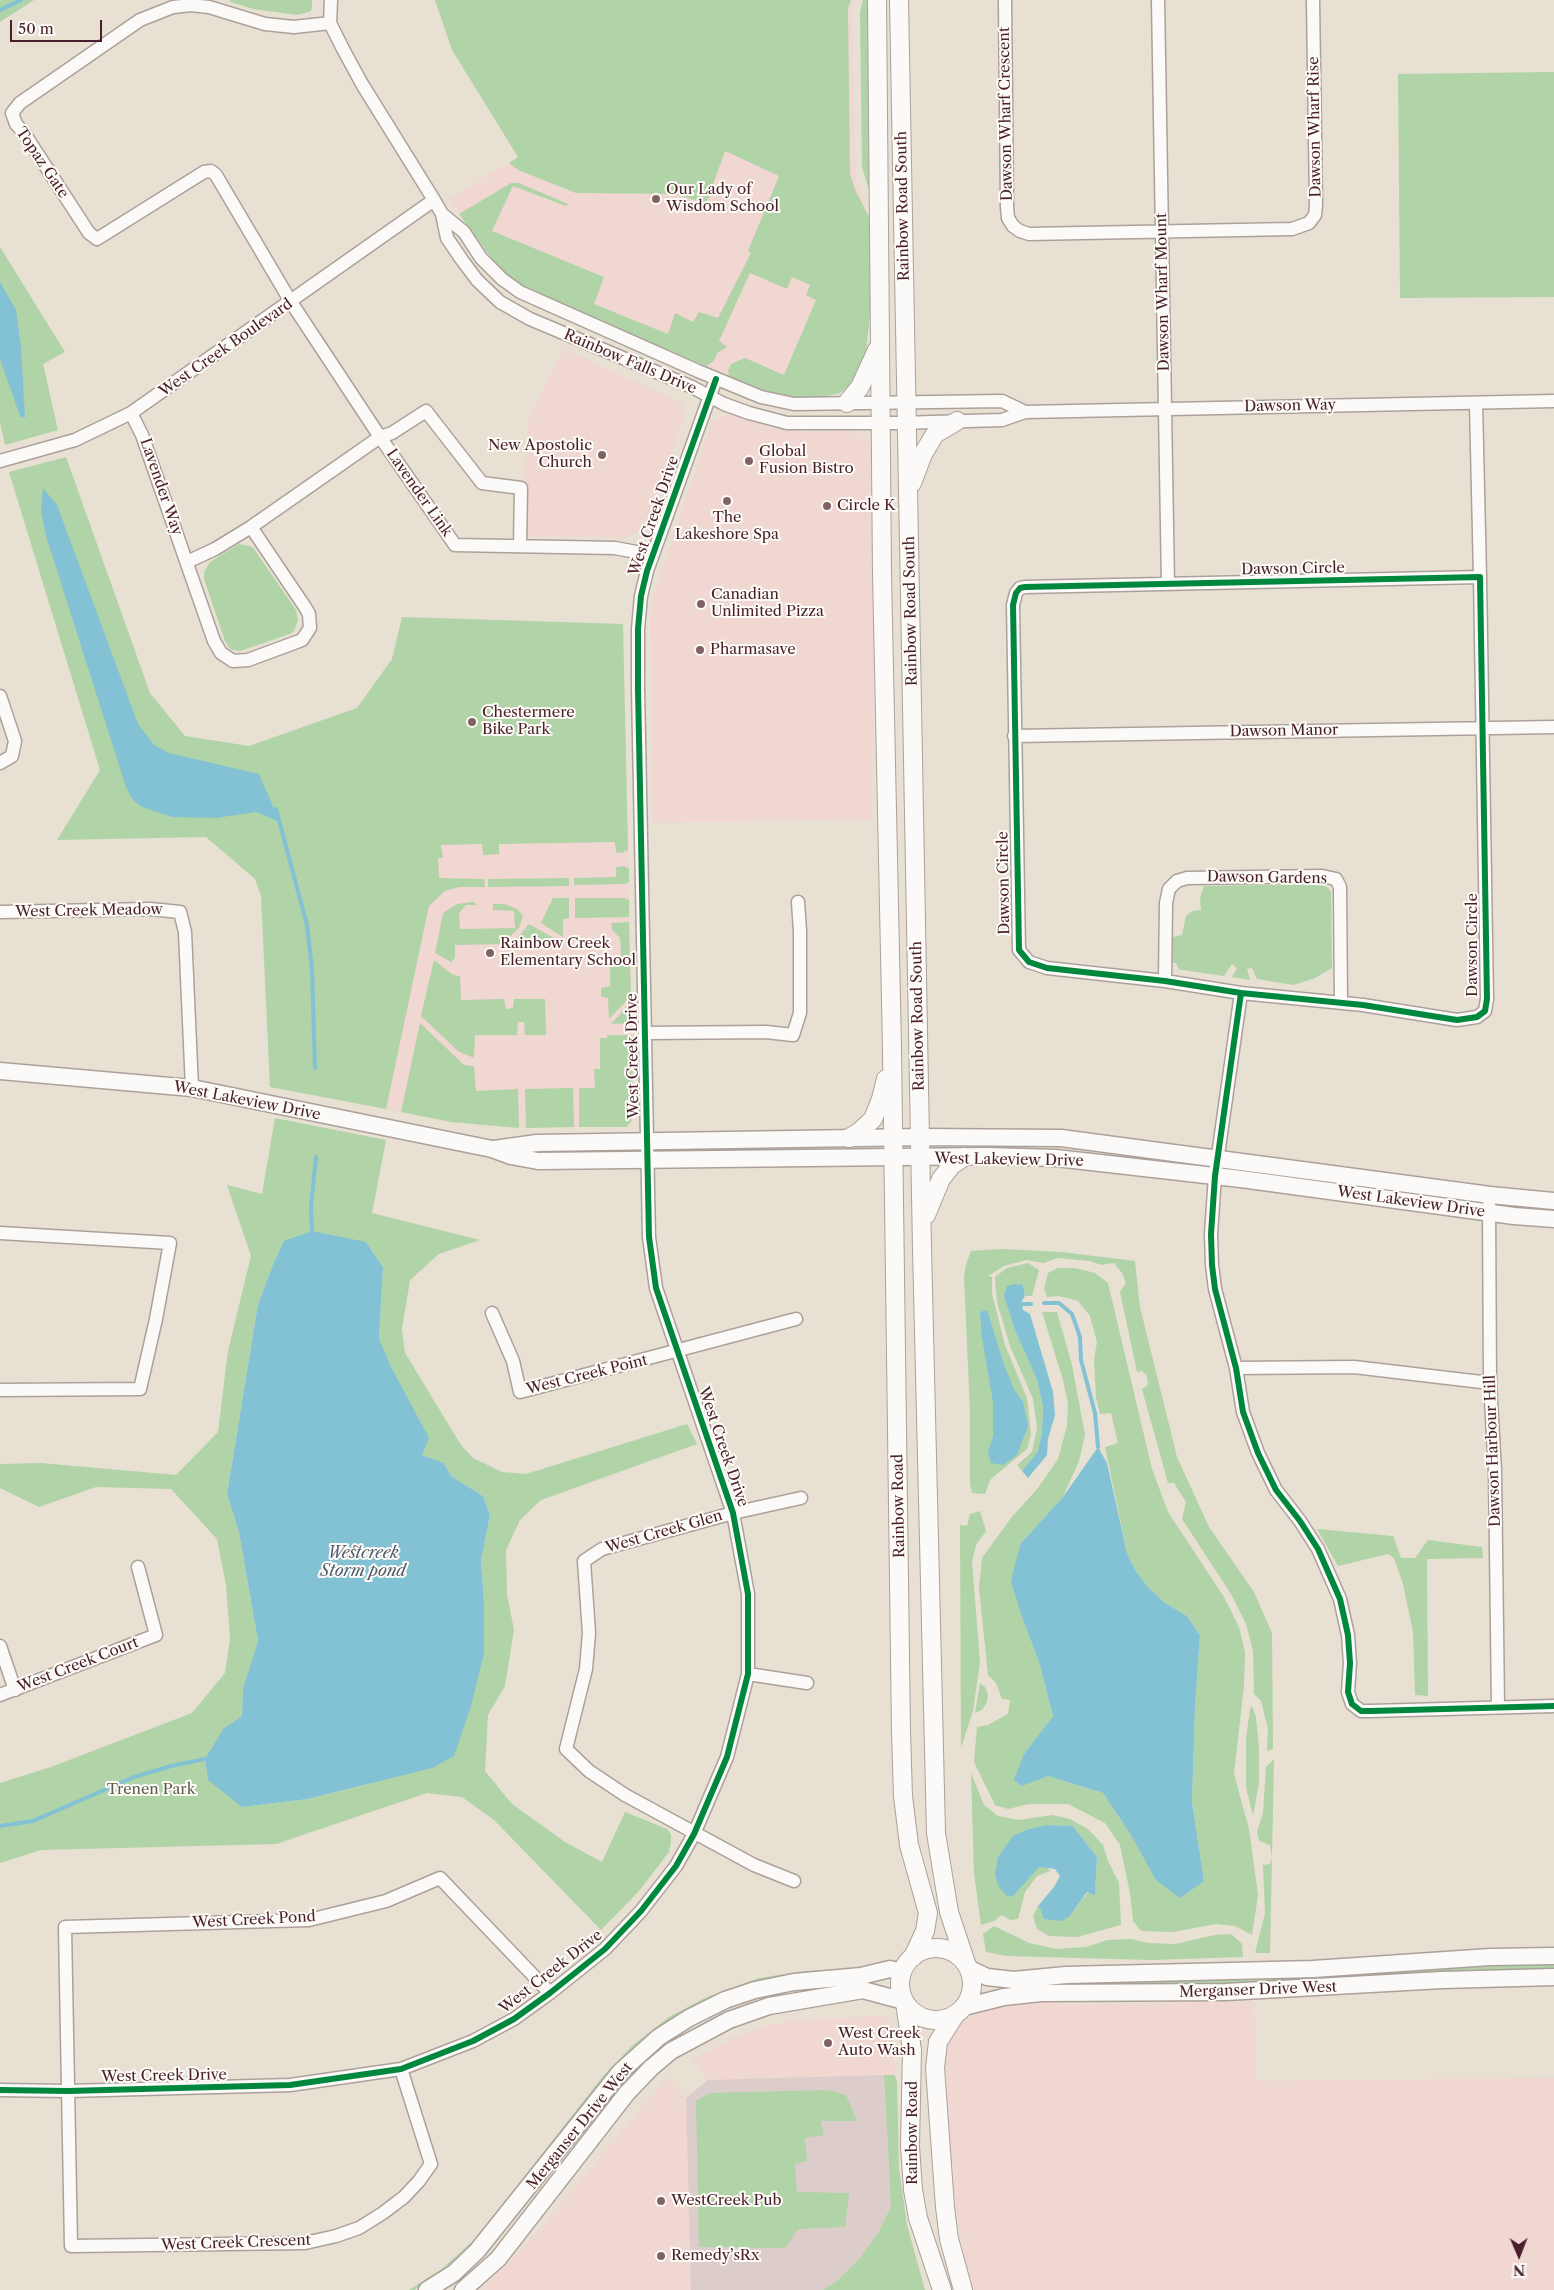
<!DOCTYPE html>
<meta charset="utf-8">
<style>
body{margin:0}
#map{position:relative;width:1554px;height:2290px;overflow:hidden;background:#e8e0d2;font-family:"Libre Caslon Text",serif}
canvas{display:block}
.north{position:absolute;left:1494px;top:2230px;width:50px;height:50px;-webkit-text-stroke:4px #fdfcf7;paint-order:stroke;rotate:179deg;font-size:14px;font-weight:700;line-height:20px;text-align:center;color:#4a1f2b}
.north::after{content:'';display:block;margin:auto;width:18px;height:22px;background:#4a1f2b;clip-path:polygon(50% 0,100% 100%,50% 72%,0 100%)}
.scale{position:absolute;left:10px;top:20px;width:92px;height:22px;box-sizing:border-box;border:2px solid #4a1f2b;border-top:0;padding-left:6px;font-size:15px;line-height:18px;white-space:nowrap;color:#4a1f2b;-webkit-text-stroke:4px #fdfcf7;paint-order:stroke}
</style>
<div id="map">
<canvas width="1554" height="2290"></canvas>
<div class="north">N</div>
<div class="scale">50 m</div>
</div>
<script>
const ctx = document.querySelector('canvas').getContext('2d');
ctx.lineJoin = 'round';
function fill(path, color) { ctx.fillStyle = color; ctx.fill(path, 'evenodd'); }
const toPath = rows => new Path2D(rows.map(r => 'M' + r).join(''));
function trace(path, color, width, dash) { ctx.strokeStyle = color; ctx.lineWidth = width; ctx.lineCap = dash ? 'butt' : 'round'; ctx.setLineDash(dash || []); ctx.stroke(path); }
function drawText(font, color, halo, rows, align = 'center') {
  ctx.font = font + ' "Libre Caslon Text",serif'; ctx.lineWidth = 4; ctx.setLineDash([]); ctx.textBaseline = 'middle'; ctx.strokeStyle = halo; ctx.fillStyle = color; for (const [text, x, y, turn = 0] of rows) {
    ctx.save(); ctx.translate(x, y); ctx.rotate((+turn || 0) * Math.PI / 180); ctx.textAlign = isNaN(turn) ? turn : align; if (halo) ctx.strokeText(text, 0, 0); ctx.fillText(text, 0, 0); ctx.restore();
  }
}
fill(toPath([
 [435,0,855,0,852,9,856,181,872,224,872,298,865,360,853,387,840,393,823,397,794,397,769,392,528,290,505,274,489,255,449,199,518,157,452,50],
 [563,349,681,402,686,412,645,528,626,538,523,536,528,422],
 [727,415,740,417,773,429,801,432,851,431,865,435,872,444,876,457,872,819,652,823,650,613,654,592,713,419],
 [319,774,628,824,633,1114,626,1127,505,1127,451,1122,378,1107],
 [1048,1997,1065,2005,1254,2001,1256,2081,1554,2078,1554,2290,974,2290,965,2262,950,2168,943,2057,949,2039,955,2030,979,2011,996,2005],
 [883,2016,889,2019,892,2026,895,2075,708,2080,692,2059,732,2038,764,2027,794,2020],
 [667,2077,686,2098,691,2290,481,2290,522,2250]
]), '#f0d7d1');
fill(toPath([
 [884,2075,891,2206,878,2233,859,2259,838,2280,823,2290,691,2290,686,2098,708,2080]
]), '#dccdcb');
fill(toPath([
 [0,0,34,0,0,22],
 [230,0,312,0,312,7,311,11,298,15,253,9,230,2],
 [435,0,851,0,848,8,850,174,855,190,869,217,872,233,872,298,865,360,862,368,858,367,853,381,848,387,840,393,823,397,794,397,769,392,729,376,728,371,731,364,745,358,784,375,816,300,806,295,810,285,792,277,787,289,750,273,719,341,727,347,717,353,714,361,706,366,528,290,505,274,489,255,459,214,511,183,519,183,568,204,566,206,513,186,492,231,604,277,594,304,668,334,675,313,693,322,699,312,718,318,751,253,748,251,779,176,725,151,706,204,676,194,576,193,518,170,509,163,518,157,452,50],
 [863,0,868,0,872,191,870,193,862,167,860,13],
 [1554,72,1554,297,1400,298,1398,74],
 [0,247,65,352,43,364,58,430,5,445,0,423],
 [66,457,150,693,185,736,249,746,357,708,392,659,402,617,623,624,628,850,622,853,616,852,615,842,499,844,499,854,483,855,482,844,441,845,443,858,438,858,439,878,484,879,485,887,459,887,445,891,429,906,386,1109,270,1087,261,896,255,879,206,837,57,840,100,770,9,472],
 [239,544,250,546,254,549,296,610,298,621,294,631,290,634,240,651,230,649,225,641,204,579,204,572,210,562],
 [624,866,629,869,629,882,624,884,574,885,574,878,616,877,616,867],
 [569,878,569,886,488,887,488,879],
 [1320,884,1327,887,1331,892,1332,968,1315,978,1294,985,1257,979,1252,968,1247,969,1250,980,1232,977,1237,968,1232,964,1224,976,1182,970,1179,969,1176,963,1173,963,1173,937,1182,935,1186,916,1192,911,1201,910,1200,898,1204,886],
 [553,898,569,898,569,918,563,919,563,937,541,923],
 [575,898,624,898,629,900,629,917,575,918],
 [474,902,477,905,466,905,459,913,460,929,515,928,514,911,493,910,493,904,504,904,517,909,523,916,519,928,502,944,455,945,455,958,451,962,435,953,443,913,457,904],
 [629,922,631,996,609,1019,608,998,601,997,601,988,610,986,610,966,618,963,621,957,620,938,612,930,611,923],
 [529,924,557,940,557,944,512,944],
 [434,960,453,975,460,976,461,1000,504,999,506,1009,513,1008,514,999,545,999,546,1035,525,1035,524,1022,518,1022,517,1035,475,1035,474,1058,458,1051,421,1016],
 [631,1002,632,1023,611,1024],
 [420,1023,464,1065,474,1066,476,1091,518,1089,519,1128,451,1122,401,1112],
 [607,1035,632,1035,633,1114,631,1122,626,1127,579,1127,579,1088,595,1088,594,1069,600,1069,600,1038,607,1038],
 [573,1088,574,1127,526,1128,525,1089],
 [275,1118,386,1140,372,1213,480,1240,439,1254,410,1280,402,1329,405,1353,461,1445,473,1458,502,1472,526,1474,687,1424,697,1444,541,1500,520,1520,506,1550,507,1594,514,1630,505,1686,488,1715,485,1771,512,1804,565,1842,602,1862,625,1812,667,1829,671,1835,671,1842,669,1852,639,1891,601,1930,494,1820,462,1797,427,1793,276,1844,41,1850,0,1863,0,1783,51,1767,192,1713,225,1673,230,1639,226,1585,217,1539,171,1489,96,1487,39,1507,0,1488,0,1464,41,1463,176,1475,218,1432,228,1351,251,1256,227,1185,262,1194],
 [284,1241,366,1242,383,1267,379,1339,422,1455,444,1463,451,1476,483,1496,490,1515,481,1561,484,1601,373,1783,308,1799,242,1807,224,1728,242,1716,243,1688,258,1641,239,1532,227,1494,258,1304,272,1267],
 [1002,1249,1061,1252,1135,1261,1140,1307,1177,1457,1209,1527,1254,1592,1272,1633,1273,1749,1267,1751,1268,1729,1261,1701,1254,1694,1253,1651,1246,1624,1231,1594,1182,1519,1186,1502,1174,1483,1168,1483,1142,1389,1148,1385,1147,1376,1142,1371,1137,1372,1120,1292,1126,1283,1122,1273,1114,1263,1101,1265,1090,1261,1057,1258,1044,1263,1026,1260,1004,1266,988,1276,992,1277,992,1294,1005,1345,1027,1398,1031,1435,1027,1449,990,1480,985,1494,972,1493,970,1484,970,1410,964,1277,966,1264,971,1251],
 [1028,1263,1039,1270,1032,1296,1025,1296,1023,1285,1004,1296,1014,1328,1037,1380,1043,1407,1042,1431,1038,1451,1022,1471,1017,1465,1032,1452,1037,1428,1033,1399,1010,1346,997,1302,995,1277,1007,1268],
 [1058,1268,1075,1268,1095,1273,1108,1283,1152,1469,1168,1512,1224,1597,1239,1627,1245,1652,1244,1686,1234,1774,1249,1829,1258,1895,1252,1935,1235,1926,1216,1924,1173,1932,1141,1931,1133,1921,1130,1893,1120,1845,1105,1823,1068,1804,1029,1804,1008,1809,995,1805,974,1762,977,1727,988,1725,1008,1714,1010,1700,1002,1699,996,1683,988,1675,979,1588,982,1558,1011,1518,1038,1488,1058,1459,1067,1426,1068,1403,1063,1380,1042,1312,1057,1312,1072,1365,1085,1435,1079,1461,1063,1497,1021,1543,1022,1617,1040,1665,1053,1716,1024,1754,1022,1785,1048,1776,1103,1793,1131,1835,1204,1881,1192,1802,1195,1707,1200,1635,1187,1616,1165,1603,1148,1587,1135,1570,1127,1553,1105,1447,1118,1443,1111,1413,1100,1414,1096,1398,1094,1360,1097,1342,1090,1316,1078,1301,1059,1296,1047,1297,1044,1289,1048,1273],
 [980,1511,986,1531,976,1545,972,1562,980,1662,973,1711,961,1748,960,1525,967,1526,970,1514],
 [1317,1529,1393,1536,1401,1558,1415,1558,1428,1540,1482,1547,1483,1558,1427,1559,1428,1696,1415,1695,1413,1632,1403,1584,1394,1558,1388,1554,1338,1566],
 [980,1683,985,1687,988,1694,987,1702,982,1710,975,1713],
 [1252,1706,1256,1717,1259,1747,1259,1783,1253,1816,1246,1787,1246,1739,1250,1709],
 [1274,1759,1270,1953,1255,1953,1265,1913,1263,1865,1270,1864,1272,1858,1270,1845,1259,1841,1257,1832,1263,1813,1266,1767],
 [971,1773,984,1805,998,1816,1019,1820,1052,1815,1070,1819,1088,1829,1103,1845,1108,1861,1119,1883,1121,1925,1077,1937,1049,1936,1037,1929,1033,1916,1038,1906,1041,1909,1070,1916,1088,1892,1095,1894,1097,1857,1073,1826,1047,1825,1029,1829,1027,1878,1039,1867,1047,1867,1050,1871,1037,1876,1025,1892,1018,1919,1010,1920,1002,1915,994,1921,981,1925,974,1874],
 [994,1926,1029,1943,1056,1949,1086,1947,1108,1940,1131,1939,1148,1943,1175,1944,1215,1935,1231,1934,1242,1944,1243,1957,1151,1960,1007,1956,986,1952,983,1934],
 [1554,1964,1554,1970,1273,1984,1120,1987,1120,1982,1273,1979,1465,1967],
 [863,1969,804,1973,770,1979,653,2033,633,2050,606,2077,504,2209,462,2256,431,2280,414,2290,409,2290,443,2268,476,2238,604,2075,633,2045,669,2017,707,1997,759,1978,804,1971],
 [884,2075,895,2075,897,2082,899,2168,907,2225,925,2290,823,2290,838,2280,859,2259,878,2233,891,2206],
 [827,2090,846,2095,857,2121,821,2121,824,2135,805,2138,807,2161,795,2164,797,2192,849,2193,845,2227,798,2229,785,2248,699,2247,696,2101,709,2093]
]), '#b0d3a7');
fill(toPath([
 [0,282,16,310,21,347,25,418,20,416,0,359],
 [43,488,57,505,138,724,154,745,169,753,259,774,280,822,256,812,216,818,172,817,142,807,133,800,126,787,46,536,41,511],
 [312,1231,366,1242,383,1267,379,1339,391,1367,429,1438,422,1455,444,1463,451,1476,483,1496,490,1515,481,1561,484,1601,484,1653,471,1706,454,1756,432,1768,308,1799,242,1807,208,1780,205,1759,224,1728,242,1716,243,1688,258,1641,239,1532,227,1494,258,1304,272,1267,284,1241],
 [1016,1284,1023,1285,1025,1296,1022,1301,1023,1310,1030,1314,1053,1392,1055,1415,1048,1439,1047,1455,1028,1478,1022,1471,1038,1451,1042,1431,1043,1407,1037,1380,1014,1328,1004,1296,1007,1286],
 [987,1310,1004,1365,1014,1389,1023,1402,1028,1426,1017,1455,1003,1465,991,1463,988,1453,993,1436,993,1402,982,1338,980,1312],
 [1098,1447,1107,1463,1127,1553,1135,1570,1148,1587,1165,1603,1187,1616,1200,1635,1195,1707,1192,1802,1204,1881,1180,1898,1156,1880,1131,1835,1103,1793,1048,1776,1022,1786,1014,1780,1024,1754,1053,1716,1040,1665,1022,1617,1011,1582,1015,1564,1021,1543,1063,1497],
 [1047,1825,1073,1826,1097,1857,1095,1895,1087,1892,1070,1916,1061,1921,1044,1919,1041,1910,1038,1906,1054,1887,1060,1876,1055,1869,1039,1867,1014,1895,1008,1897,999,1887,995,1875,998,1857,1013,1836,1029,1829]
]), '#83c2d5');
trace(toPath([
 [0,10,21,0],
 [276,809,307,925,312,968,315,1068],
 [312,1231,311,1207,316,1157],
 [1044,1303,1059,1303,1072,1314,1080,1337,1081,1360,1095,1413,1098,1447],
 [1023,1304,1031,1304],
 [0,1826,33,1821,134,1777,171,1766,205,1759]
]), '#83c2d5', 4);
const minor = toPath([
 [331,0,330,23,343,49,362,84,434,200,442,214,464,232,481,258,502,279,520,292,698,371,761,397,794,404,1002,401,1025,412],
 [1005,0,1007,207,1008,218,1013,226,1020,231,1029,234,1292,229,1309,223,1315,215,1316,205,1313,0],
 [1158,0,1168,584],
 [330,23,294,27,265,24,209,7,191,5,173,7,140,20,20,103,12,113,16,124,24,133,89,233,97,239,204,172,211,171,216,175,291,302,380,437,455,545,615,548,652,555],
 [442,214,447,238,462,260,477,280,500,302,530,319,692,387,724,404,749,413,787,423,899,423,1002,420,1025,412,1554,401],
 [1476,403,1480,577],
 [131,413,142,435,214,641,221,653,233,661,248,660,294,643,302,640,310,628,309,614,305,607,251,527],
 [0,461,75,440,131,413,434,200],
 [187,562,215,549,251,527,380,437,392,433,426,411,482,483,521,488,520,546],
 [0,696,15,741,12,756,0,763],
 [1014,736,1554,727],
 [0,912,150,909,180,912,185,932,192,1088],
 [1165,981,1166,903,1169,889,1177,881,1187,878,1322,876,1336,879,1340,887,1341,1003],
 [1241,993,1165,981,1047,968,1029,962,1019,950,1013,605,1016,593,1020,588,1025,587,1480,577,1487,999,1485,1011,1477,1017,1457,1020,1363,1005,1241,993,1215,1176,1211,1234,1212,1265,1215,1289,1236,1368,1243,1412,1258,1453,1276,1490,1300,1521,1318,1549,1340,1599,1348,1635,1350,1663,1348,1692,1352,1704,1361,1711,1371,1711,1554,1706],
 [645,1033,766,1032,793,1035,800,1013,800,931,798,902],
 [1489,1205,1490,1383,1495,1471,1498,1707],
 [0,1233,170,1243,156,1319,140,1389,0,1390],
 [492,1313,513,1361,520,1392,796,1319],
 [1236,1368,1354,1367,1490,1383],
 [0,1646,15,1690],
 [748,1674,807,1683],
 [0,1695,156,1635,138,1567],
 [794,1881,754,1865,625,1795,589,1771,566,1749,586,1669,589,1633,584,1561,602,1549,733,1513,801,1498],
 [401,2069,431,2164,419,2181,404,2197,383,2213,359,2228,336,2236,305,2243,71,2246,65,1927,309,1920,386,1901,440,1878,550,1993],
 [0,2090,68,2091,290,2085,401,2069,473,2041,514,2019,550,1993,605,1949,641,1911,676,1866,694,1834,727,1757,748,1674,748,1594,733,1513,656,1288,649,1237,638,689,638,629,641,596,647,571,716,379]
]);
const tertiary = toPath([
 [0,1071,192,1088,492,1149,511,1156,538,1161,987,1156,1056,1158,1241,1179,1514,1216,1554,1219],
 [494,1149,537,1143,921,1137,1061,1138,1490,1195,1554,1201],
 [968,1968,987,1977,1014,1980,1066,1975,1313,1969,1490,1957,1554,1956],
 [964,2007,1004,1997,1041,1993,1226,1992,1442,1980,1554,1977],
 [427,2290,454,2273,477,2251,620,2072,659,2037,689,2018,725,2000,755,1990,794,1982,861,1976,890,1969,902,1972],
 [463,2290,498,2259,627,2093,651,2068,671,2051,729,2020,769,2006,863,1990,904,2001]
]);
const secondary = toPath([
 [877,0,882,573,892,1049,901,1732,903,1796,909,1845,928,1913,925,1931,913,1957],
 [899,0,922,1248,936,1833,949,1912,967,1966],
 [847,403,860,387,877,350],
 [912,483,923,454,935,434,957,421],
 [849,1138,859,1132,873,1119,881,1099,886,1079],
 [926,1215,941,1179,952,1165,964,1157],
 '900 1984a36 36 0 1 1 72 0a36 36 0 1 1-72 0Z',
 [905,2003,912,2050,910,2146,913,2190,918,2218,942,2290],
 [955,2015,938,2042,935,2068,945,2207,949,2239,963,2290]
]);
trace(minor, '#aca19a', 15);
trace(tertiary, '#aca19a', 19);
trace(secondary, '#aca19a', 20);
trace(minor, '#fcfaf8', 12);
trace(tertiary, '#fcfaf8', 16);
trace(secondary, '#fcfaf8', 18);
trace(toPath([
 [1241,993,1165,981,1047,968,1029,962,1019,950,1013,605,1016,593,1020,588,1025,587,1480,577,1487,999,1485,1011,1477,1017,1457,1020,1363,1005,1241,993,1215,1176,1211,1234,1212,1265,1215,1289,1236,1368,1243,1412,1258,1453,1276,1490,1300,1521,1318,1549,1340,1599,1348,1635,1350,1663,1348,1692,1352,1704,1361,1711,1371,1711,1554,1706],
 [0,2090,68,2091,290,2085,401,2069,473,2041,514,2019,550,1993,605,1949,641,1911,676,1866,694,1834,727,1757,748,1674,748,1594,733,1513,656,1288,649,1237,638,689,638,629,641,596,647,571,716,379]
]), '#00873e', 6);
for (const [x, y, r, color] of [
 [656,199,5,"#816365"],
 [602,455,5,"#816365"],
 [749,461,5,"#816365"],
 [727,501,5,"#816365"],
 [827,506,5,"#816365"],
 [701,604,5,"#816365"],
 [700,650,5,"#816365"],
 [472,722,5,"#816365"],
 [490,953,5,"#816365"],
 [828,2043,5,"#816365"],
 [661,2201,5,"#816365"],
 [661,2256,5,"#816365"]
]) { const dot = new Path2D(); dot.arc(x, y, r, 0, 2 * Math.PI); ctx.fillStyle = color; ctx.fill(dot); trace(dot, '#fdfcf7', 2); }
drawText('15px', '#4a1f2b', '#fdfcf7', [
 ["Dawson Wharf Crescent",1006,114,-91],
 ["Dawson Wharf Rise",1315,127,-91],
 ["Topaz Gate",42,163,56],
 ["Rainbow Road South",903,206,-91],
 ["Dawson Wharf Mount",1163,292,-91],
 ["West Creek Boulevard",226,348,-35],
 ["Rainbow Falls Drive",630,362,23],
 ["Dawson Way",1290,406,-1],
 ["Lavender Way",161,487,71],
 ["Lavender Link",419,493,55],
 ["West Creek Drive",654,516,-71],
 ["Dawson Circle",1293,569,-1],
 ["Rainbow Road South",911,611,-91],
 ["Dawson Manor",1284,731,-1],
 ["Dawson Gardens",1267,878,1],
 ["Dawson Circle",1004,883,-91],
 ["West Creek Meadow",89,911,-1],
 ["Dawson Circle",1473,945,-90],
 ["Rainbow Road South",918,1016,-91],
 ["West Creek Drive",633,1056,-91],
 ["West Lakeview Drive",247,1101,11],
 ["West Lakeview Drive",1009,1160,1],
 ["West Lakeview Drive",1411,1202,8],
 ["West Creek Point",587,1375,-14],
 ["West Creek Drive",723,1447,71],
 ["Dawson Harbour Hill",1493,1451,-92],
 ["Rainbow Road",899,1506,-91],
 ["West Creek Glen",664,1532,-16],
 ["West Creek Court",78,1665,-21],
 ["West Creek Pond",254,1920,-3],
 ["West Creek Drive",551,1972,-38],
 ["Merganser Drive West",1258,1990,-2],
 ["West Creek Drive",164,2076,-1],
 ["Merganser Drive West",580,2126,-51],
 ["Rainbow Road",913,2133,-90],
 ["West Creek Crescent",236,2243,-2]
]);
drawText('15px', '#4a1f2b', '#fdfcf7', [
 ["Our Lady of",666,190],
 ["Wisdom School",666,207],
 ["New Apostolic",592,446,"right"],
 ["Church",592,463,"right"],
 ["Global",759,452],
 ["Fusion Bistro",759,469],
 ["Circle K",837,506],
 ["The",727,518,"center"],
 ["Lakeshore Spa",727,535,"center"],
 ["Canadian",711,595],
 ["Unlimited Pizza",711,612],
 ["Pharmasave",710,650],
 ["Chestermere",482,713],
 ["Bike Park",482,730],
 ["Rainbow Creek",500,944],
 ["Elementary School",500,961],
 ["West Creek",838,2034],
 ["Auto Wash",838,2051],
 ["WestCreek Pub",671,2201],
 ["Remedy’sRx",671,2256]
], 'left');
drawText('15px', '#5e5a4a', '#fdfcf7', [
 ["Trenen Park",151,1790]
]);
drawText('italic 16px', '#505b6f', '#fdfcf7', [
 ["Westcreek",363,1553],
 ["Storm pond",363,1571]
]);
</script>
